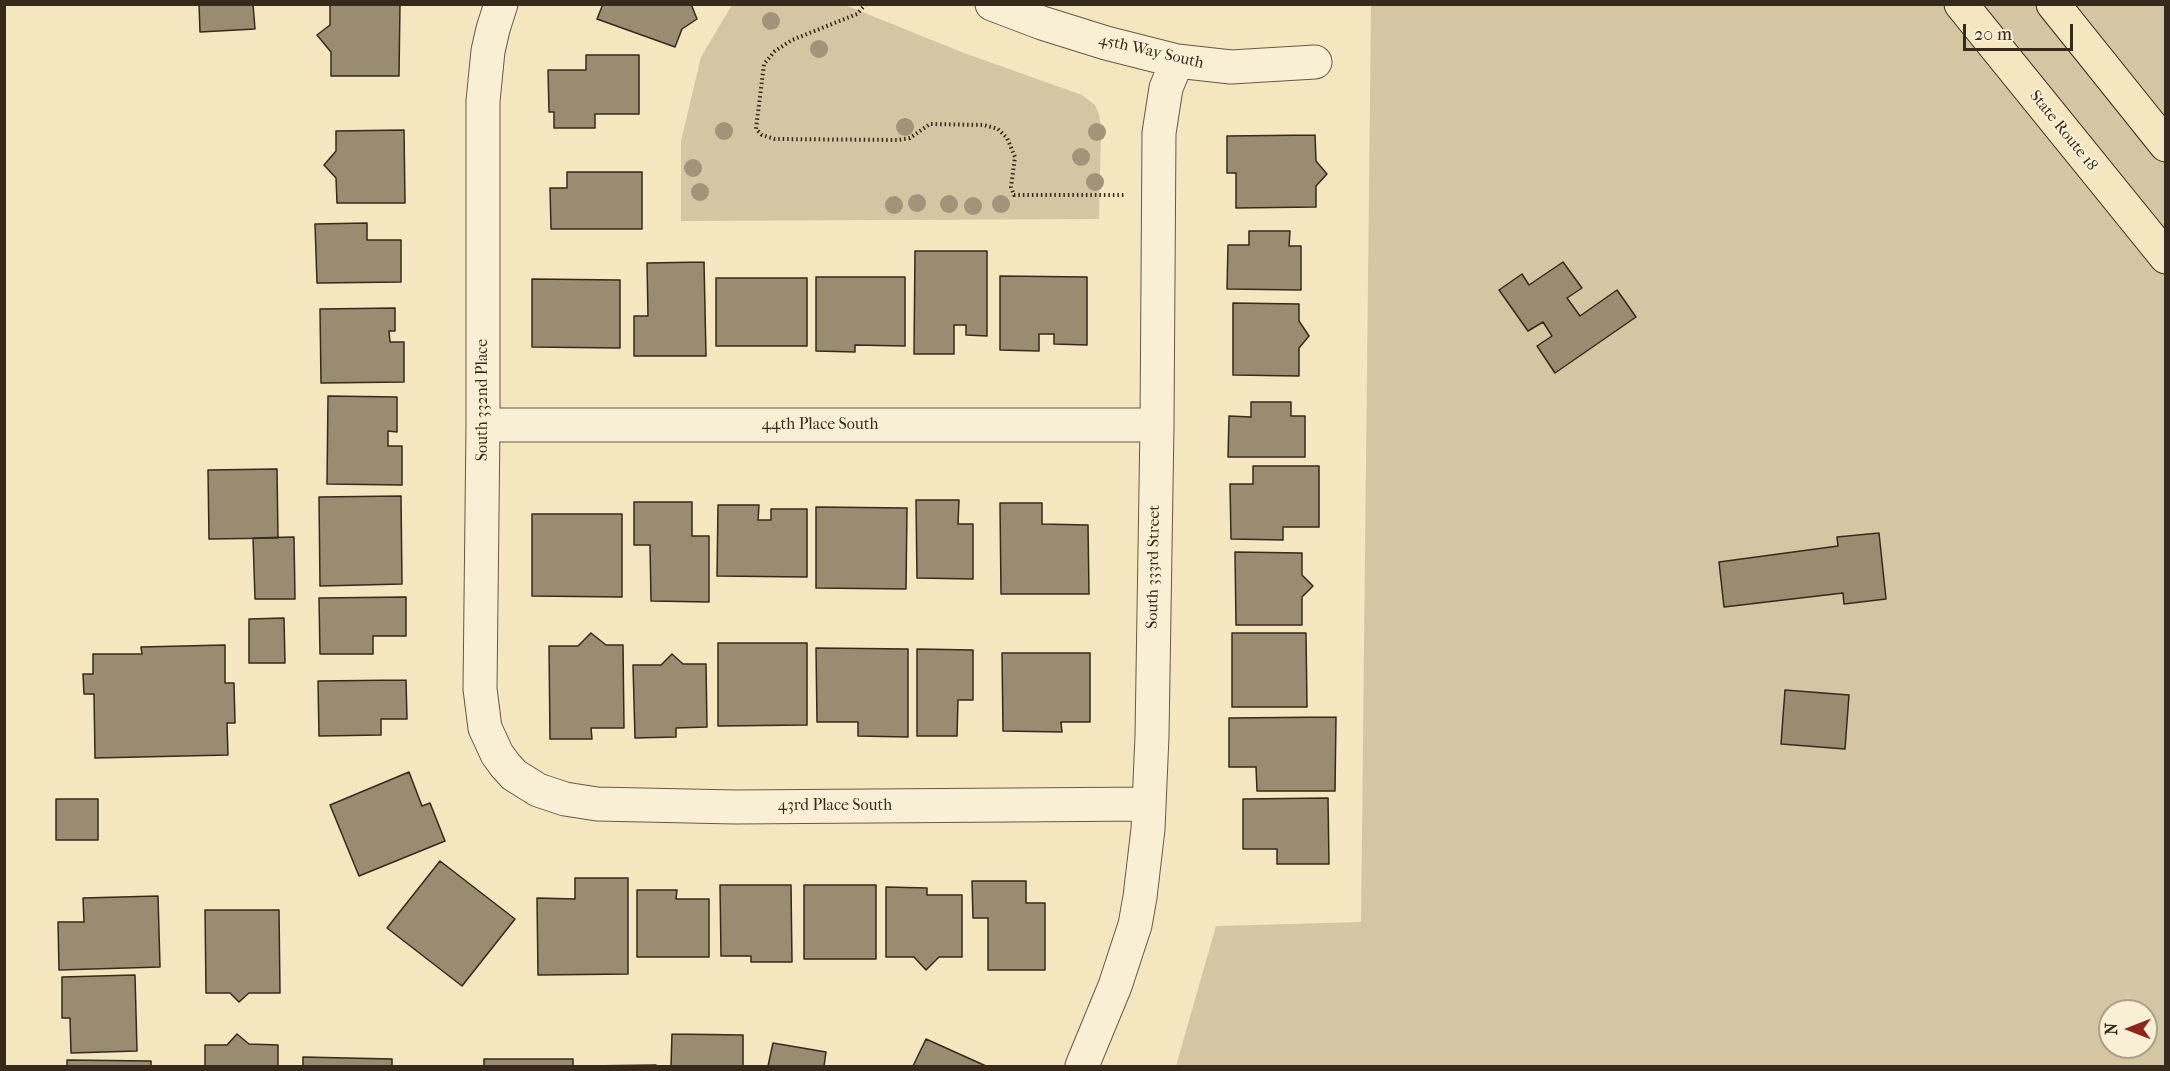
<!DOCTYPE html>
<style>
body{margin:0}
#map{position:relative;width:2170px;height:1071px;overflow:hidden;background:#f4e6bf;font-family:"IM FELL French Canon",serif}
canvas{display:block}
.frame{position:absolute;inset:0;border:6px solid #362a1b;pointer-events:none}
.north{position:absolute;left:2098px;top:999px;width:60px;height:60px;box-sizing:border-box;background:#f8efd5;border:2px solid #aaa08b;border-radius:50%;rotate:270deg;font-size:16px;font-weight:700;line-height:24px;text-align:center;color:#362a1b}
.north::after{content:'';display:block;margin:auto;width:21px;height:27px;background:#8f2418;clip-path:polygon(50% 0,100% 100%,50% 72%,0 100%)}
.scale{position:absolute;left:1963px;top:24px;width:110px;height:27px;box-sizing:border-box;border:3px solid #362a1b;border-top:0;padding-left:8px;font-size:18px;line-height:21px;white-space:nowrap;color:#362a1b;-webkit-text-stroke:4px #f8efd5;paint-order:stroke}
</style>
<div id="map">
<canvas width="2170" height="1071"></canvas>
<div class="frame"></div>
<div class="north">N</div>
<div class="scale">20 m</div>
</div>
<script>
const ctx = document.querySelector('canvas').getContext('2d');
ctx.lineJoin = 'round';
function fill(path, color) { ctx.fillStyle = color; ctx.fill(path, 'evenodd'); }
const toPath = rows => new Path2D(rows.map(r => 'M' + r).join(''));
function trace(path, color, width, dash) { ctx.strokeStyle = color; ctx.lineWidth = width; ctx.lineCap = dash ? 'butt' : 'round'; ctx.setLineDash(dash || []); ctx.stroke(path); }
function drawText(font, color, halo, rows, align = 'center') {
  ctx.font = font + ' "IM FELL French Canon",serif'; ctx.lineWidth = 4.5; ctx.setLineDash([]); ctx.textBaseline = 'middle'; ctx.strokeStyle = halo; ctx.fillStyle = color; for (const [text, x, y, turn = 0] of rows) {
    ctx.save(); ctx.translate(x, y); ctx.rotate((+turn || 0) * Math.PI / 180); ctx.textAlign = isNaN(turn) ? turn : align; if (halo) ctx.strokeText(text, 0, 0); ctx.fillText(text, 0, 0); ctx.restore();
  }
}
fill(toPath([
 [732,5,845,5,964,53,1082,95,1095,105,1099,114,1101,128,1099,219,681,221,681,141,701,57],
 [1371,5,2165,5,2165,1066,1176,1066,1216,926,1361,922],
 [2110,1011,2146,1011,2146,1047,2110,1047]
]), '#d4c6a3');
const building = toPath([
 [199,4,253,4,255,29,200,32,199,4],
 [330,4,400,4,399,76,331,76,331,52,317,35,330,25,330,4],
 [603,4,691,4,697,19,682,29,675,47,597,19,603,4],
 [586,55,639,55,639,114,595,114,595,128,554,128,554,112,549,112,548,70,586,70,586,55],
 [404,130,405,203,337,203,336,178,324,165,336,151,336,131,404,130],
 [1315,135,1316,161,1327,174,1316,186,1316,207,1236,208,1236,173,1227,173,1227,136,1315,135],
 [567,172,642,172,642,229,551,229,550,188,567,188,567,172],
 [367,223,367,240,401,240,401,282,317,283,315,224,367,223],
 [1249,231,1290,231,1289,246,1301,246,1301,290,1227,289,1228,245,1249,245,1249,231],
 [915,251,987,251,987,336,966,335,966,325,954,325,954,354,914,354,915,251],
 [704,262,706,356,634,356,634,316,648,316,647,263,704,262],
 [1563,262,1582,288,1567,298,1580,316,1617,290,1636,317,1555,373,1537,346,1552,336,1543,322,1528,331,1499,290,1522,274,1529,285,1563,262],
 [1000,276,1087,277,1087,345,1054,344,1054,334,1039,334,1039,351,1000,350,1000,276],
 [816,277,905,277,905,346,855,345,855,352,816,351,816,277],
 [716,278,807,278,807,346,716,346,716,278],
 [532,279,620,280,620,348,532,347,532,279],
 [1233,303,1299,304,1299,321,1309,336,1299,348,1299,376,1233,375,1233,303],
 [395,308,395,331,389,331,390,342,404,342,404,382,321,383,320,309,395,308],
 [328,396,397,397,397,432,388,431,388,446,402,446,402,485,327,484,328,396],
 [1251,402,1291,402,1291,416,1305,416,1305,457,1228,457,1229,416,1251,417,1251,402],
 [1253,466,1319,466,1319,527,1283,527,1283,540,1231,539,1230,484,1253,484,1253,466],
 [277,469,278,538,209,539,208,470,277,469],
 [401,496,402,584,320,586,319,497,401,496],
 [916,500,959,500,958,524,973,524,973,579,917,578,916,500],
 [634,502,692,502,692,536,709,536,709,602,651,601,650,545,634,545,634,502],
 [1000,503,1042,503,1042,524,1088,525,1089,594,1001,594,1000,503],
 [718,505,759,505,758,520,771,520,771,509,807,509,807,577,717,576,718,505],
 [816,507,907,508,906,589,816,588,816,507],
 [532,514,622,514,622,597,532,596,532,514],
 [1879,533,1886,599,1844,604,1843,593,1724,607,1719,562,1838,546,1837,537,1879,533],
 [294,537,295,599,255,599,253,538,294,537],
 [1235,552,1302,553,1302,575,1313,586,1302,597,1302,625,1236,625,1235,552],
 [406,597,406,636,373,636,373,654,320,654,319,598,406,597],
 [284,618,285,663,249,663,249,619,284,618],
 [591,633,606,645,623,645,624,728,591,728,592,739,550,739,549,646,578,646,591,633],
 [1232,633,1306,633,1307,707,1232,707,1232,633],
 [718,643,807,643,807,725,718,726,718,643],
 [225,645,225,683,234,683,235,723,227,723,228,755,95,758,94,694,84,694,83,674,93,674,93,654,142,654,141,647,225,645],
 [816,648,908,649,908,737,858,736,858,722,817,722,816,648],
 [917,649,973,650,973,700,958,700,957,736,917,736,917,649],
 [1002,653,1090,653,1090,722,1061,722,1062,732,1003,731,1002,653],
 [672,654,683,664,706,664,707,727,676,728,676,737,635,738,633,665,661,665,672,654],
 [406,680,407,719,381,719,381,735,319,736,318,681,406,680],
 [1785,690,1849,695,1845,749,1781,744,1785,690],
 [1336,717,1335,791,1257,791,1256,767,1229,767,1229,718,1336,717],
 [409,772,422,806,430,803,445,841,359,876,330,805,409,772],
 [1328,798,1329,864,1277,864,1277,849,1243,849,1243,799,1328,798],
 [56,799,98,799,98,840,56,840,56,799],
 [440,861,515,919,462,986,387,928,440,861],
 [575,878,628,878,628,974,538,975,537,898,575,899,575,878],
 [972,881,1026,881,1026,903,1045,903,1045,970,988,970,988,918,973,918,972,881],
 [720,885,791,885,792,962,751,962,751,956,721,956,720,885],
 [804,885,876,885,876,959,804,959,804,885],
 [886,887,927,888,927,895,962,895,962,957,939,957,926,970,914,957,886,957,886,887],
 [637,890,677,890,676,899,709,899,709,957,637,957,637,890],
 [158,896,160,967,59,970,58,922,84,922,83,898,158,896],
 [205,910,279,910,280,993,249,993,239,1002,230,993,206,993,205,910],
 [135,975,137,1051,71,1053,70,1018,62,1018,62,977,135,975],
 [237,1034,249,1044,278,1045,278,1066,205,1066,205,1045,227,1045,237,1034],
 [672,1034,743,1035,743,1066,671,1066,672,1034],
 [926,1039,986,1066,913,1066,926,1039],
 [773,1043,826,1052,824,1066,768,1066,773,1043],
 [303,1057,392,1059,392,1066,303,1066,303,1057],
 [484,1059,573,1059,573,1066,484,1066,484,1059],
 [67,1060,151,1061,151,1066,67,1066,67,1060],
 [656,1065,656,1066,585,1066,656,1065]
]);
fill(building, '#998c70');
trace(building, '#362a1b', 1.5);
const minor = toPath([
 [501,4,493,29,488,51,483,101,483,425,480,689,485,728,497,754,505,765,514,775,538,790,565,799,597,804,735,807,1149,804],
 [992,4,1042,23,1106,43,1177,61,1231,67,1315,62],
 [483,425,1157,425],
 [1082,1066,1115,986,1135,925,1140,897,1148,829,1152,736,1157,425,1159,133,1166,88,1177,61]
]);
const motorway = toPath([
 [1961,4,2166,257],
 [2053,4,2166,145]
]);
trace(minor, '#665944', 35);
trace(motorway, '#362a1b', 35);
trace(toPath([
 [866,4,857,14,792,40,775,51,764,64,756,129,762,135,775,139,898,140,910,138,930,124,984,125,998,129,1007,138,1015,157,1011,187,1014,195,1125,195]
]), '#362a1b', 4, [1.5, 3]);
trace(minor, '#f8efd5', 33);
trace(motorway, '#f4e6bf', 33);
ctx.fillStyle = '#a29478';
for (const [x, y] of [
 [771,21],
 [819,49],
 [905,127],
 [724,131],
 [1097,132],
 [1081,157],
 [693,168],
 [1095,182],
 [700,192],
 [917,203],
 [949,204],
 [1001,204],
 [894,205],
 [973,206]
]) { ctx.beginPath(); ctx.arc(x, y, 9, 0, 2 * Math.PI); ctx.fill(); }
drawText('16px', '#362a1b', '#f8efd5', [
 ["45th Way South",1151,52,13],
 ["State Route 18",2063,131,51],
 ["South 332nd Place",483,400,-90],
 ["44th Place South",820,425],
 ["South 333rd Street",1154,567,-89],
 ["43rd Place South",835,806]
]);
</script>
